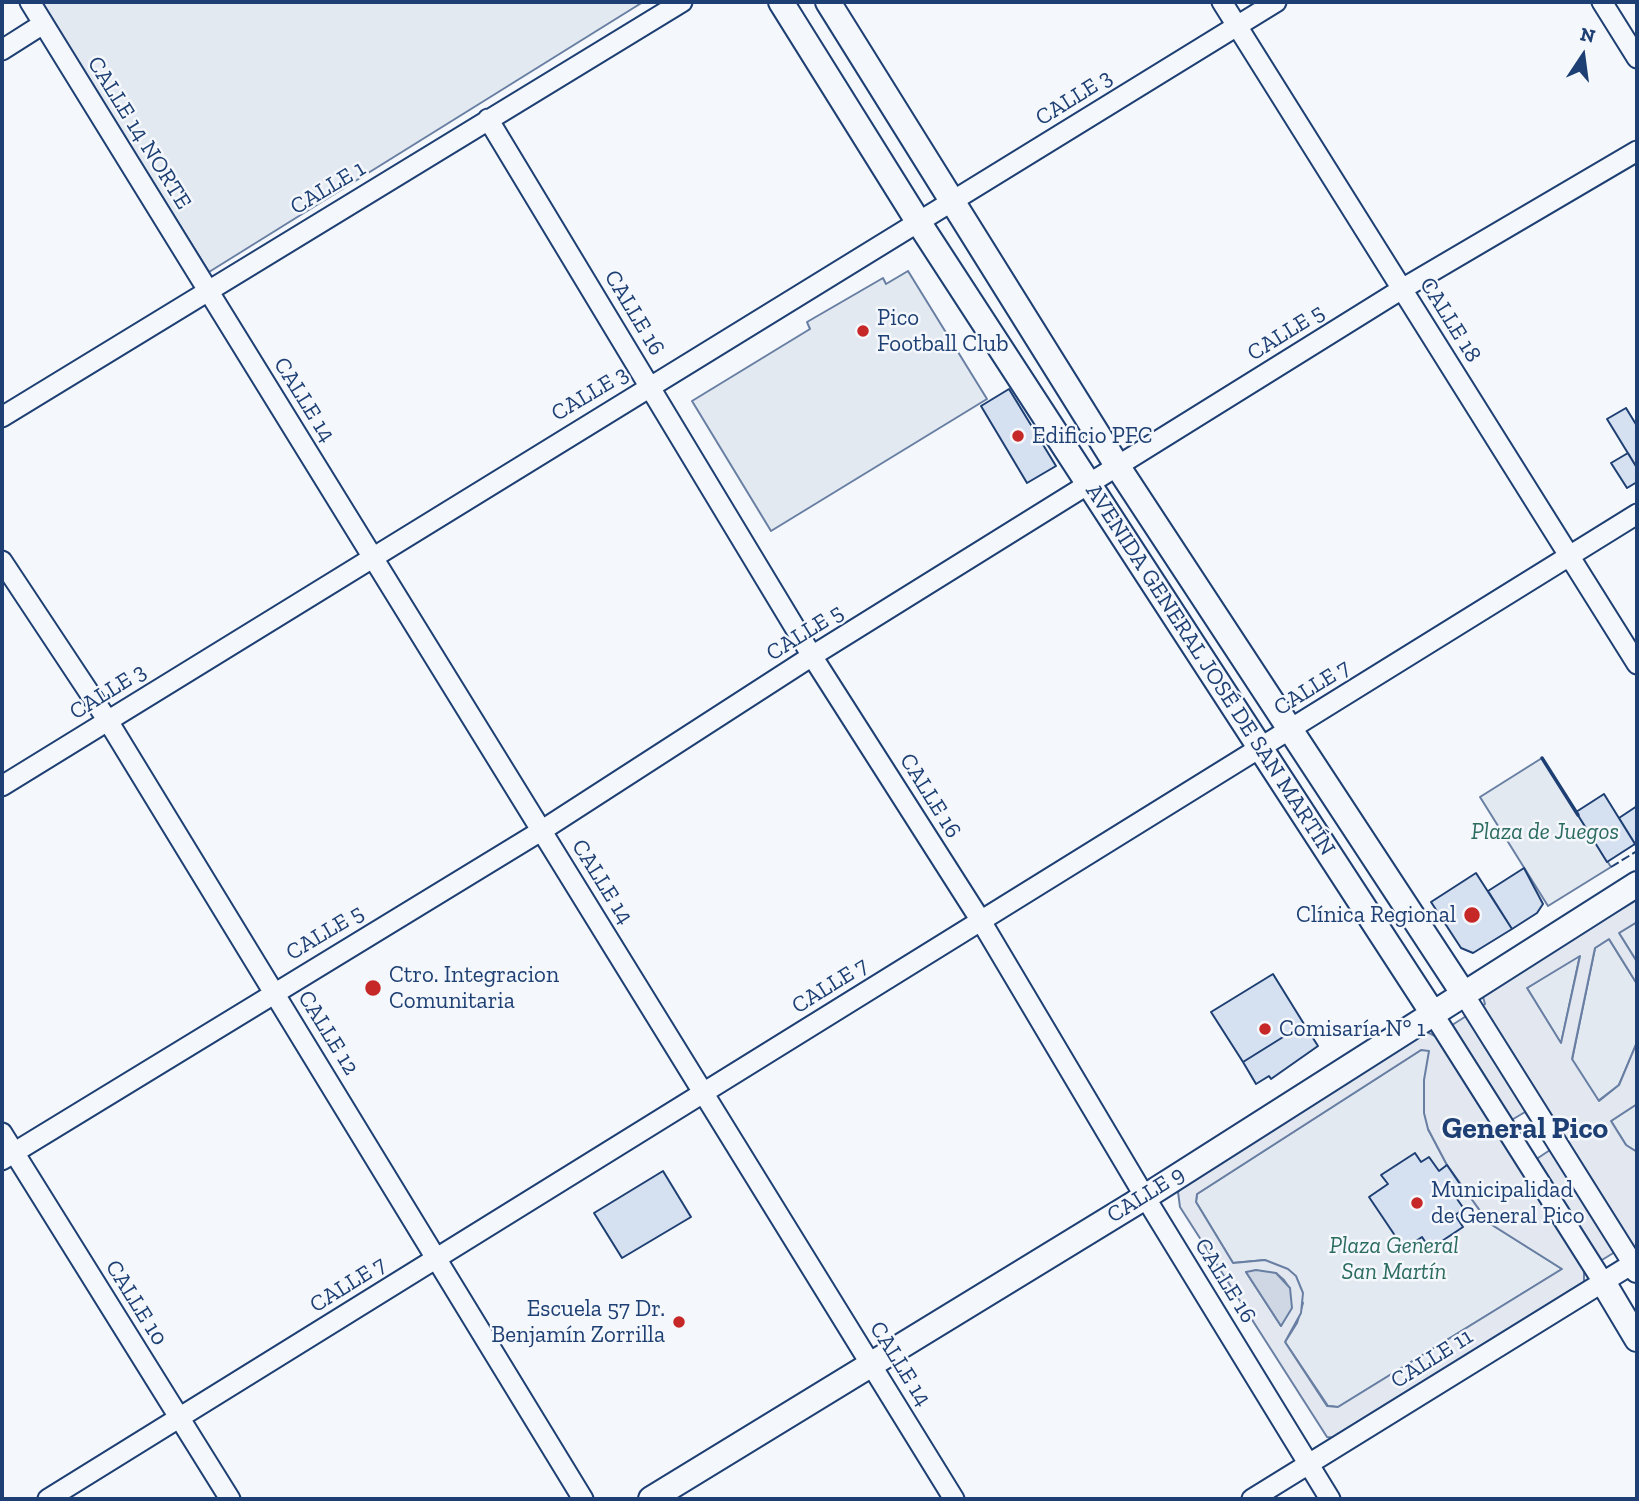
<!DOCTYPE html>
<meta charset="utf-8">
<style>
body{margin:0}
#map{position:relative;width:1639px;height:1501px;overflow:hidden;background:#f4f7fb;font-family:"Zilla Slab",serif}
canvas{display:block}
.frame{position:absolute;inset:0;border:4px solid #1d3f73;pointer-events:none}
.north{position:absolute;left:1548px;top:21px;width:70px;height:70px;-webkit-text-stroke:5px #f4f7fb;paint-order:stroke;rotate:13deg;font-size:19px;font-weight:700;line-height:28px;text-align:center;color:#1d3f73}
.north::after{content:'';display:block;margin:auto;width:24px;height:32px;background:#1d3f73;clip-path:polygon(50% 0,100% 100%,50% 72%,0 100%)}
</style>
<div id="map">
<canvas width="1639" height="1501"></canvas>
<div class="frame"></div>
<div class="north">N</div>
</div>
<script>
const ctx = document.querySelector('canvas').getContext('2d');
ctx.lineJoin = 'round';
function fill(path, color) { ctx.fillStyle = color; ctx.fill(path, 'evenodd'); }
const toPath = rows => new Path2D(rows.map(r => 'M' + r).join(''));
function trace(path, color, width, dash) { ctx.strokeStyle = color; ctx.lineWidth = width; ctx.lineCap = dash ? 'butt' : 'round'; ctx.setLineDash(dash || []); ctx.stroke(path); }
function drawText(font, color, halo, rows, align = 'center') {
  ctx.font = font + ' "Zilla Slab",serif'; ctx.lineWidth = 5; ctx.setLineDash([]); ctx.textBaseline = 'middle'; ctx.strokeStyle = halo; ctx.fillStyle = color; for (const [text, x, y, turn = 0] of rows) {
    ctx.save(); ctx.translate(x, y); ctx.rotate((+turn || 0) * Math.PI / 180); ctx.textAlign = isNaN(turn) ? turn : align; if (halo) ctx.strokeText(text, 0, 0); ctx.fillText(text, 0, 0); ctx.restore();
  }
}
const green = toPath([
 [41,2,643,2,209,272,41,2],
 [908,271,987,399,771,531,692,401,810,329,807,322,883,278,886,284,908,271],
 [1542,758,1611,867,1548,906,1480,797,1542,758],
 [1637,922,1637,962,1619,933,1637,922],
 [1609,939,1637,984,1637,1043,1619,1085,1598,1101,1572,1060,1595,948,1609,939],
 [1580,955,1561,1044,1527,988,1580,955],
 [1421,1050,1430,1050,1428,1129,1447,1165,1489,1223,1562,1269,1338,1407,1328,1406,1285,1342,1297,1323,1303,1303,1265,1260,1233,1263,1196,1202,1197,1194,1421,1050],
 [1637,1104,1637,1152,1626,1145,1611,1121,1637,1104]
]);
fill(green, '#e3e9f0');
trace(green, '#687fa3', 2);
const parking = toPath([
 [1637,900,1637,922,1619,933,1637,962,1637,984,1609,939,1595,948,1572,1059,1599,1101,1619,1085,1637,1042,1637,1104,1611,1121,1626,1145,1637,1152,1637,1250,1628,1244,1584,1271,1584,1285,1335,1438,1327,1437,1180,1207,1178,1192,1184,1184,1425,1031,1435,1036,1485,1004,1483,997,1487,989,1637,900],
 [1580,956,1561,1043,1527,988,1580,956],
 [1421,1050,1429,1051,1424,1080,1424,1113,1428,1129,1447,1165,1489,1223,1562,1269,1338,1407,1327,1406,1285,1342,1301,1313,1303,1293,1296,1276,1288,1269,1265,1260,1233,1263,1196,1202,1197,1194,1421,1050],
 [1525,1112,1550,1150,1535,1160,1510,1121,1525,1112],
 [1246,1272,1276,1273,1284,1280,1290,1289,1281,1326,1246,1272]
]);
fill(parking, '#e3e8f0');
trace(parking, '#687fa3', 2);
const water = toPath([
 [1256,1270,1276,1273,1290,1288,1292,1308,1281,1326,1246,1272,1256,1270]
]);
fill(water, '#cfd7e4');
trace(water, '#687fa3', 2);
const building = toPath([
 [1009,389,1056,466,1027,483,981,406,1009,389],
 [1626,408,1637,426,1637,468,1607,419,1626,408],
 [1628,453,1637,468,1637,482,1627,488,1611,463,1628,453],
 [1604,794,1635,844,1607,862,1576,812,1604,794],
 [1637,806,1637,847,1619,818,1637,806],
 [1524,868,1543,904,1537,913,1512,929,1488,891,1524,868],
 [1476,873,1512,929,1473,953,1461,948,1431,902,1476,873],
 [1273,974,1304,1024,1243,1062,1211,1012,1273,974],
 [1304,1024,1318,1046,1271,1079,1269,1076,1256,1084,1243,1062,1304,1024],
 [1415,1153,1421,1162,1429,1157,1439,1171,1447,1165,1464,1190,1455,1196,1464,1209,1455,1215,1463,1227,1430,1249,1422,1237,1404,1249,1369,1197,1388,1184,1381,1175,1415,1153],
 [663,1171,691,1217,622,1258,594,1213,663,1171]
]);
fill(building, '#d5e0f0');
trace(building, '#1d3f73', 2);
const minor = toPath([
 [30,2,954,1499],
 [1222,2,1637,664],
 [1602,2,1637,58],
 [2,50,43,24],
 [488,119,812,656,981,921,1145,1197,1330,1499],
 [2,417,682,2],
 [2,561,108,721,583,1499],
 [2,786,1276,2],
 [1463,993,1633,1264],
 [1432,1012,1603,1282],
 [2,1133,230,1499],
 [2,1160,541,831,812,656,1402,289,1637,151],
 [48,1499,1637,514],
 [1252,1499,1637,1261]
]);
const major = toPath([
 [781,2,919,223,1432,1012],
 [828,2,1118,467,1463,993],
 [1633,1264,1637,1270],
 [1603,1282,1637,1339],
 [651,1499,1145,1197,1637,884]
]);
trace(minor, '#1d3f73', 23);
trace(major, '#1d3f73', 28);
trace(minor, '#f4f7fb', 19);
trace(major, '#f4f7fb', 24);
trace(toPath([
 [1611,867,1637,851]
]), '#1d3f73', 2, [9, 3.5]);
trace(toPath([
 [1542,758,1578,815]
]), '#1d3f73', 3.5);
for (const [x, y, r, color] of [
 [863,331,7,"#c62828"],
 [1018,436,7,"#c62828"],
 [1472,915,9,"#c62828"],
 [373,988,9,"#c62828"],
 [1265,1029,7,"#c62828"],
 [1417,1203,7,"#c62828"],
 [679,1322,7,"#c62828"]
]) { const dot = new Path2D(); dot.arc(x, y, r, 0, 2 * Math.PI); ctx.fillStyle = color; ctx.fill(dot); trace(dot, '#f4f7fb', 2.5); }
drawText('23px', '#1d3f73', '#f4f7fb', [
 ["CALLE 3",1074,98,-32],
 ["CALLE 14 NORTE",139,133,58],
 ["CALLE 1",328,188,-31],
 ["CALLE 16",634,313,59],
 ["CALLE 18",1450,320,58],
 ["CALLE 5",1286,333,-32],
 ["CALLE 3",590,394,-31],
 ["CALLE 14",304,400,58],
 ["CALLE 5",805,633,-32],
 ["AVENIDA GENERAL JOSÉ DE SAN MARTÍN",1210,670,57],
 ["CALLE 7",1312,688,-32],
 ["CALLE 3",108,692,-32],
 ["CALLE 16",930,796,58],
 ["CALLE 14",602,882,58],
 ["CALLE 5",325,933,-31],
 ["CALLE 7",830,986,-32],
 ["CALLE 12",328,1033,58],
 ["CALLE 9",1146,1195,-32],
 ["CALLE 16",1225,1281,58],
 ["CALLE 7",348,1285,-32],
 ["CALLE 10",136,1303,58],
 ["CALLE 11",1432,1359,-32],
 ["CALLE 14",900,1364,58]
]);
drawText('23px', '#1d3f73', '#f4f7fb', [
 ["Pico",877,318],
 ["Football Club",877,344],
 ["Edificio PFC",1032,436],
 ["Clínica Regional",1456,915,"right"],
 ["Ctro. Integracion",389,975],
 ["Comunitaria",389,1001],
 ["Comisaría N° 1",1279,1029],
 ["Municipalidad",1431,1190],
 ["de General Pico",1431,1216],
 ["Escuela 57 Dr.",665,1309,"right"],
 ["Benjamín Zorrilla",665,1335,"right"]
], 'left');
drawText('italic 23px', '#2c6c60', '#f4f7fb', [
 ["Plaza de Juegos",1545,832],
 ["Plaza General",1394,1246],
 ["San Martín",1394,1272]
]);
drawText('bold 30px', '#1d3f73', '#f4f7fb', [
 ["General Pico",1525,1129]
]);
</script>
